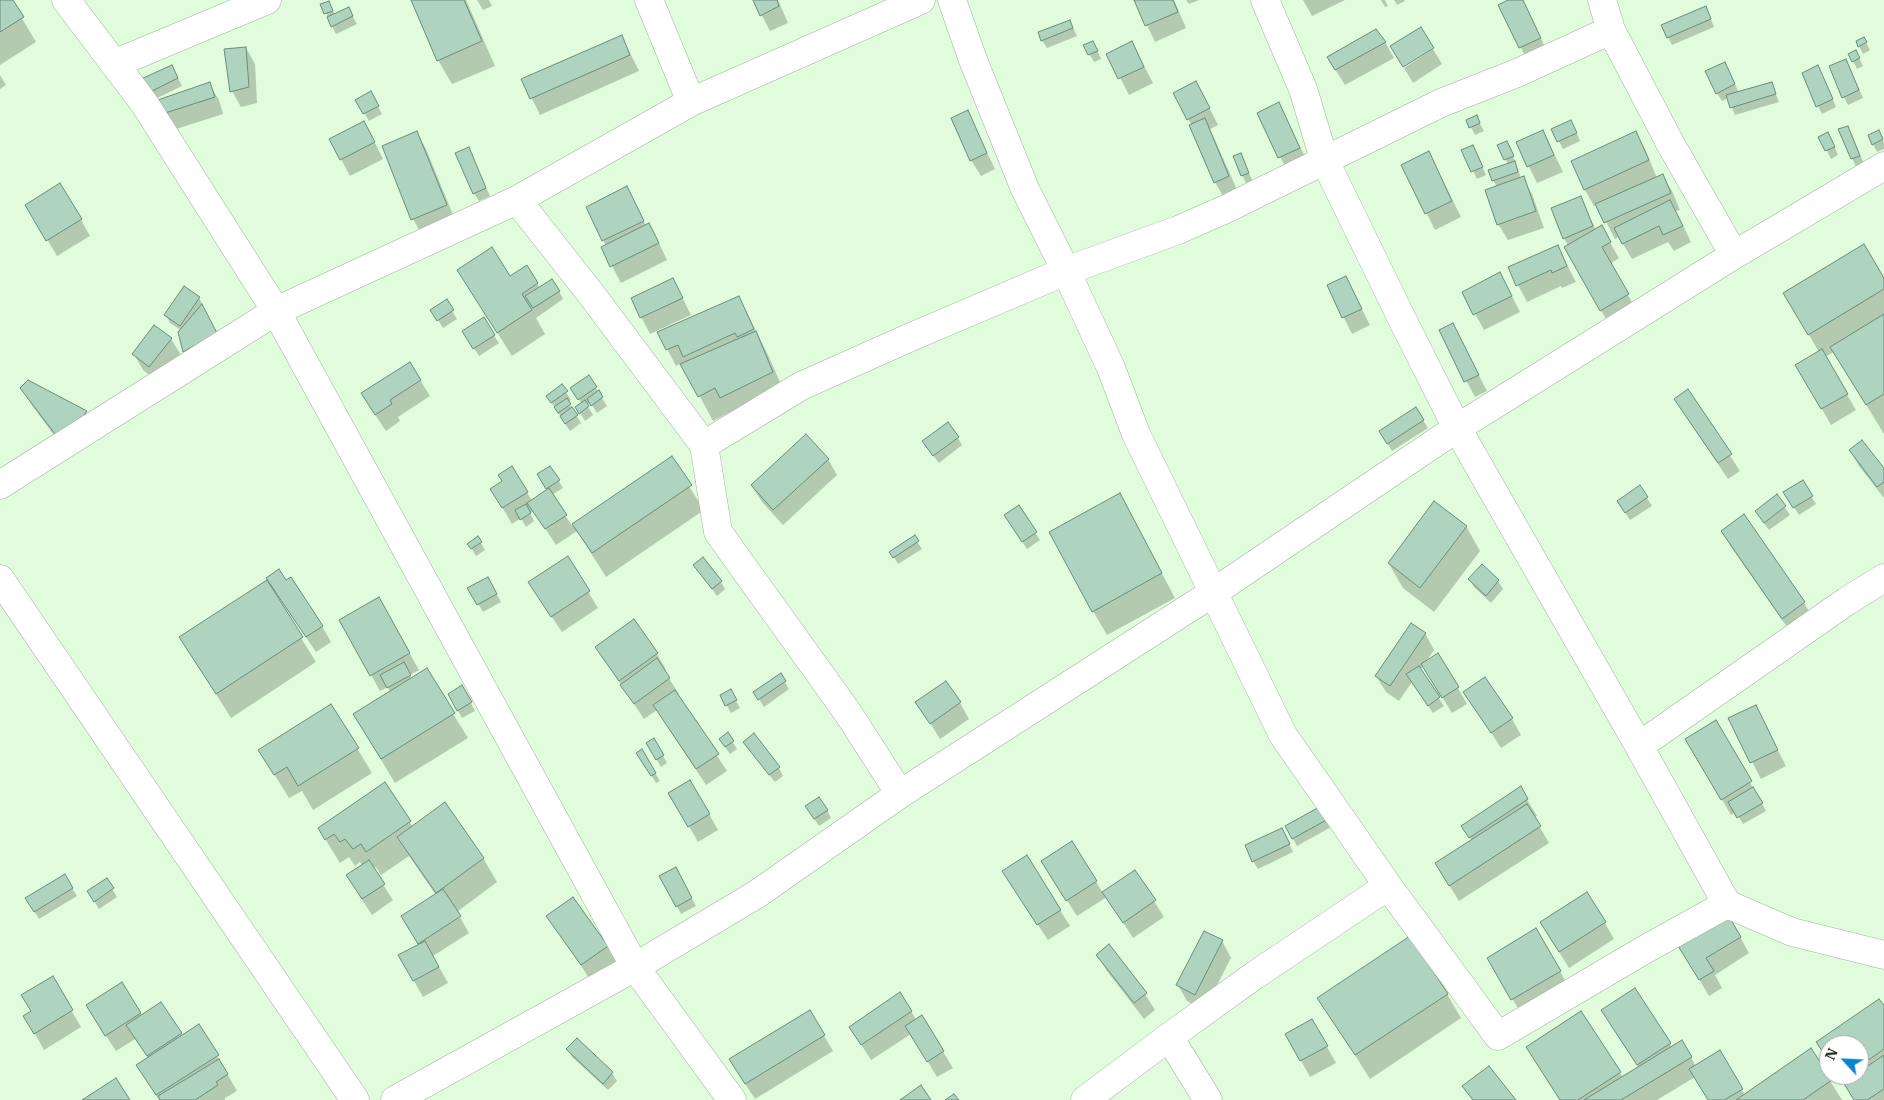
<!DOCTYPE html>
<style>
body{margin:0}
#map{position:relative;width:1884px;height:1100px;overflow:hidden;background:#e0fcdd;font-family:"IBM Plex Serif",serif}
canvas{display:block}
.north{position:absolute;left:1819px;top:1035px;width:50px;height:50px;box-sizing:border-box;background:#fff;border:1px solid #a6aaa6;border-radius:50%;rotate:295deg;font-size:14px;font-weight:700;line-height:20px;text-align:center;color:#212b20}
.north::after{content:'';display:block;margin:auto;width:18px;height:22px;background:#0c85ce;clip-path:polygon(50% 0,100% 100%,50% 72%,0 100%)}
</style>
<div id="map">
<canvas width="1884" height="1100"></canvas>
<div class="north">N</div>
</div>
<script>
const ctx = document.querySelector('canvas').getContext('2d');
ctx.lineJoin = 'round';
function fill(path, color) { ctx.fillStyle = color; ctx.fill(path, 'evenodd'); }
const toPath = rows => new Path2D(rows.map(r => 'M' + r).join(''));
function trace(path, color, width, dash) { ctx.strokeStyle = color; ctx.lineWidth = width; ctx.lineCap = dash ? 'butt' : 'round'; ctx.setLineDash(dash || []); ctx.stroke(path); }
fill(toPath([
 [0,0,11,0,36,42,0,65],
 [412,0,466,0,495,66,452,84,438,60],
 [477,0,489,0,492,6,483,10],
 [754,0,778,0,788,23,770,31],
 [1135,0,1174,0,1186,28,1155,42],
 [1186,0,1199,0,1189,4],
 [1303,0,1345,0,1312,16],
 [1381,0,1385,0,1388,6,1385,7],
 [1394,0,1404,0,1405,1,1397,5],
 [1511,0,1522,0,1549,55,1529,64,1500,5],
 [329,2,335,15,349,9,357,24,336,34,322,5],
 [1706,8,1714,27,1672,45,1662,26],
 [1070,21,1077,36,1047,48,1042,40],
 [622,37,639,71,540,115,523,80],
 [1864,39,1870,50,1863,54,1859,46],
 [1385,42,1394,58,1345,85,1328,58],
 [1132,43,1153,83,1129,95,1108,54],
 [1085,46,1097,50,1101,59,1094,62],
 [246,48,255,64,257,103,241,107,232,91],
 [1433,49,1442,64,1413,83,1404,68],
 [1856,52,1863,66,1857,69,1853,61],
 [1846,60,1863,98,1848,105,1844,97],
 [1729,71,1739,93,1771,83,1779,102,1735,115,1728,98,1722,101,1717,93],
 [176,74,182,86,153,100,149,92],
 [0,75,6,85,0,89],
 [1822,75,1836,107,1822,114,1818,106],
 [209,84,219,100,223,114,167,132,158,116],
 [370,93,382,114,369,121,357,100],
 [1175,93,1205,99,1218,125,1210,129,1238,192,1224,198,1215,182,1192,126],
 [1278,104,1309,164,1289,174,1258,114],
 [967,112,995,169,981,176,971,160],
 [1476,117,1484,131,1475,135,1468,121],
 [1575,129,1580,141,1563,149,1553,130],
 [1840,130,1852,135,1864,164,1856,167],
 [1543,131,1563,172,1537,183,1517,142],
 [1878,132,1884,142,1884,149,1877,152,1873,144],
 [417,133,426,149,456,222,422,235,413,219,383,147],
 [1636,133,1645,149,1657,178,1662,175,1672,191,1680,210,1676,211,1691,242,1674,251,1668,242,1632,259,1619,237,1615,239,1597,204,1594,206,1585,190],
 [1820,137,1832,141,1838,155,1831,159],
 [373,139,383,159,350,176,331,140],
 [1499,146,1511,150,1521,178,1523,178,1532,194,1544,228,1508,240,1498,224,1497,187,1493,180,1508,164],
 [1463,151,1477,154,1486,175,1477,179],
 [1429,153,1461,217,1435,230,1403,166],
 [472,156,490,196,479,201,474,193],
 [1244,162,1252,180,1246,183,1242,175],
 [1581,198,1596,230,1601,227,1619,258,1610,264,1637,311,1610,326,1565,247,1568,246,1564,238],
 [635,204,646,226,658,241,667,260,621,283,602,247,606,246,587,207],
 [27,205,81,220,90,236,57,256],
 [1557,246,1576,282,1562,288,1561,286,1527,302,1509,268],
 [527,267,540,288,559,291,563,299,536,318,545,334,512,356,458,270,510,278],
 [1346,278,1370,325,1352,334,1328,286],
 [673,279,691,315,650,334,632,299],
 [1884,280,1884,434,1834,352,1825,357,1856,410,1831,425,1797,365,1819,352,1785,294],
 [1509,290,1520,312,1484,330,1463,292],
 [739,297,769,357,786,396,735,422,730,412,713,421,682,363,676,366,659,333],
 [199,298,203,305,202,307,226,350,194,367,184,351,179,332,181,330,170,323,166,315],
 [446,301,457,319,443,328,432,310],
 [483,319,499,343,479,356,468,339],
 [1453,325,1487,391,1475,397,1440,331],
 [155,327,171,339,181,355,159,383,143,370,134,354],
 [420,380,430,396,398,417,400,421,386,431,372,410],
 [562,386,571,400,568,402,581,423,570,431,547,396],
 [21,388,86,412,95,428,78,452,68,454,31,404],
 [596,388,607,406,597,413,590,402,587,405,593,415,585,421,577,408,582,404,577,396],
 [1688,391,1740,471,1728,479,1685,415],
 [1416,409,1428,428,1392,451,1380,432],
 [958,438,962,445,939,463,928,449],
 [1850,450,1884,470,1884,498,1859,466],
 [671,458,704,510,606,577,577,531,556,545,534,511,530,513,534,521,526,527,521,518,512,524,501,505,504,482,512,468,532,501,548,490,543,482,550,467,563,488,552,495,572,526],
 [828,459,837,475,783,525,762,502,752,486],
 [1802,482,1816,504,1799,515,1785,493],
 [1640,487,1652,506,1630,520,1623,509],
 [1777,496,1790,515,1769,530,1756,512],
 [1018,507,1040,540,1027,549,1010,523],
 [1743,516,1804,603,1814,619,1792,634,1731,547,1722,531],
 [1133,519,1175,598,1107,635,1093,611],
 [1466,526,1480,551,1434,612,1403,588,1389,564],
 [914,537,922,549,898,564,891,552],
 [478,538,485,550,476,556,469,544],
 [567,558,598,608,562,632,539,598],
 [695,565,721,582,725,589,717,596],
 [1482,566,1498,581,1503,589,1491,603,1474,587,1470,580],
 [488,578,501,602,483,612,469,588],
 [266,582,316,662,231,718,181,638],
 [277,594,322,626,331,642,316,652],
 [379,599,419,670,410,675,412,679,426,670,468,738,395,783,368,738,390,692,388,687,380,691,341,621],
 [1425,633,1434,650,1425,663,1458,688,1467,704,1452,713,1423,666,1420,670,1444,706,1433,713,1412,682,1399,701,1386,692,1376,676],
 [596,647,657,654,666,670,664,671,679,694,677,695,727,771,706,785,657,710,644,719],
 [781,675,789,689,764,707,755,693],
 [462,687,475,711,462,718,449,695],
 [730,690,740,708,731,713,721,695],
 [1465,692,1512,719,1521,735,1501,748],
 [917,702,960,703,969,719,940,739],
 [331,705,372,773,313,810,302,791,289,798,274,774],
 [1755,706,1786,766,1761,779,1730,719],
 [1716,722,1766,811,1743,824,1736,812,1731,815,1687,739],
 [654,740,667,763,661,767,648,744],
 [732,741,737,749,730,754,725,747],
 [749,749,779,768,783,776,775,782],
 [642,751,660,781,656,783,638,753],
 [385,784,413,827,483,858,497,882,457,912,469,933,433,956,448,983,423,997,400,956,420,945,412,933,436,895,409,856,381,875,376,867,373,869,393,900,372,915,357,892,363,866,360,862,355,866,349,857,340,863,319,829],
 [1520,788,1537,816,1534,817,1549,843,1459,901,1446,880,1472,841,1463,826],
 [670,793,709,814,718,830,698,842],
 [1323,807,1333,826,1297,846,1286,826],
 [827,810,831,818,819,826,811,814],
 [1286,837,1293,852,1258,869,1253,861],
 [1072,843,1103,893,1135,871,1164,917,1133,938,1107,897,1077,916,1052,877],
 [675,868,696,906,681,914,661,876],
 [64,875,77,896,39,919,27,899],
 [107,880,117,897,99,909,93,899],
 [1013,887,1060,910,1070,926,1048,940],
 [548,916,607,946,616,962,591,981],
 [1605,923,1614,939,1569,968,1551,939],
 [1536,930,1569,987,1522,1015,1488,958],
 [1740,937,1749,953,1715,975,1722,988,1709,996,1689,962],
 [1222,941,1231,958,1204,1010,1187,1001,1178,985],
 [1098,955,1145,994,1155,1010,1144,1019,1107,971],
 [52,978,81,1027,44,1050,25,1016,32,1012],
 [122,984,142,1016,161,1004,183,1036,217,1056,237,1091,225,1098,225,1100,159,1100,147,1081,148,1058,135,1039,116,1051,97,1022],
 [1447,994,1461,1018,1370,1079,1319,998],
 [1884,1008,1884,1100,1854,1100,1838,1075,1859,1075,1859,1045,1829,1045,1829,1061,1818,1042],
 [809,1011,833,1051,755,1099,740,1076],
 [911,1011,916,1020,922,1017,953,1068,937,1077,911,1034,871,1060,850,1027],
 [1312,1021,1336,1063,1310,1077,1287,1035],
 [1612,1027,1670,1043,1672,1048,1681,1042,1696,1066,1719,1052,1745,1095,1811,1050,1842,1100,1709,1100,1695,1077,1657,1100,1560,1100,1528,1048,1620,1073,1623,1078,1639,1068],
 [577,1040,612,1073,617,1081,608,1090,572,1057,568,1049]
]), '#0003');
const building = toPath([
 [0,0,13,0,24,17,0,32,0,0],
 [411,0,464,0,482,41,437,61,411,0],
 [753,0,777,0,779,6,760,16,753,0],
 [1134,0,1173,0,1178,12,1145,26,1134,0],
 [1508,0,1523,0,1541,38,1519,48,1498,5,1508,0],
 [329,1,333,11,324,14,320,4,329,1],
 [1706,6,1711,19,1667,38,1661,25,1706,6],
 [349,7,353,16,331,27,327,17,349,7],
 [1070,20,1073,28,1041,41,1038,32,1070,20],
 [1421,27,1434,48,1403,67,1390,46,1421,27],
 [1376,29,1386,42,1335,70,1327,57,1376,29],
 [622,35,630,55,530,99,521,79,622,35],
 [1864,37,1867,42,1858,47,1856,41,1864,37],
 [1093,41,1098,51,1088,55,1083,45,1093,41],
 [1132,41,1144,67,1118,79,1106,54,1132,41],
 [246,47,249,87,230,92,224,49,246,47],
 [1856,50,1860,58,1852,62,1848,54,1856,50],
 [1846,59,1859,90,1842,98,1829,66,1846,59],
 [1725,62,1735,84,1716,94,1705,71,1725,62],
 [172,65,178,78,148,93,141,79,172,65],
 [1818,65,1833,99,1816,107,1802,73,1818,65],
 [1196,81,1210,108,1187,120,1173,93,1196,81],
 [210,82,215,97,156,116,152,102,210,82],
 [1772,82,1776,94,1730,108,1726,95,1772,82],
 [371,91,379,106,363,114,355,100,371,91],
 [1279,102,1300,148,1278,158,1257,113,1279,102],
 [968,110,987,153,970,161,951,118,968,110],
 [1477,115,1480,123,1469,128,1466,120,1477,115],
 [1205,118,1229,176,1214,183,1189,125,1205,118],
 [1571,120,1577,133,1557,142,1551,129,1571,120],
 [364,121,375,142,340,160,329,139,364,121],
 [1848,126,1860,156,1851,159,1838,129,1848,126],
 [1543,130,1554,155,1527,167,1516,142,1543,130],
 [1879,130,1883,139,1872,145,1868,135,1879,130],
 [417,131,447,205,411,220,382,146,417,131],
 [1636,131,1649,160,1584,190,1571,161,1636,131],
 [1828,132,1835,147,1825,151,1818,137,1828,132],
 [1507,141,1514,156,1504,160,1497,145,1507,141],
 [1473,145,1483,167,1471,172,1461,150,1473,145],
 [469,147,486,188,473,194,455,153,469,147],
 [1429,151,1452,201,1425,214,1401,165,1429,151],
 [1241,153,1249,173,1241,176,1233,156,1241,153],
 [1515,161,1518,172,1492,181,1488,170,1515,161],
 [1663,174,1671,193,1604,223,1595,204,1663,174],
 [1524,176,1536,211,1497,225,1485,190,1524,176],
 [60,183,82,219,46,241,25,205,60,183],
 [627,186,644,221,602,241,586,207,627,186],
 [1581,196,1593,226,1563,239,1551,208,1581,196],
 [1670,200,1683,226,1663,235,1659,226,1622,244,1614,228,1670,200],
 [649,223,659,243,610,267,601,247,649,223],
 [1602,225,1611,242,1602,247,1629,294,1600,311,1564,247,1602,225],
 [1864,244,1884,278,1884,289,1808,335,1783,293,1864,244],
 [1558,245,1567,266,1552,273,1551,270,1516,286,1508,267,1558,245],
 [492,247,510,276,527,265,538,283,522,294,532,310,497,333,457,270,492,247],
 [1500,272,1512,296,1473,315,1462,292,1500,272],
 [1346,276,1362,309,1342,318,1327,285,1346,276],
 [673,278,683,298,640,318,631,298,673,278],
 [552,279,560,291,533,308,525,296,552,279],
 [184,286,200,297,180,326,164,315,184,286],
 [739,296,754,329,737,337,735,333,683,357,678,345,666,350,657,332,739,296],
 [447,299,454,310,437,321,430,310,447,299],
 [202,304,217,333,183,352,178,332,202,304],
 [1884,314,1884,394,1866,405,1830,347,1884,314],
 [484,317,495,335,473,349,462,331,484,317],
 [1453,323,1479,375,1464,382,1439,330,1453,323],
 [154,325,172,338,149,367,132,354,154,325],
 [756,331,773,372,720,398,715,388,698,397,680,364,756,331],
 [1822,349,1848,394,1821,409,1795,365,1822,349],
 [410,362,421,380,390,400,392,404,375,415,361,393,410,362],
 [589,375,597,387,578,400,570,388,589,375],
 [28,380,87,411,69,436,58,438,20,388,28,380],
 [562,384,568,391,551,403,546,396,562,384],
 [1688,389,1732,454,1718,463,1674,399,1688,389],
 [599,390,603,397,591,406,587,399,599,390],
 [567,398,571,404,558,413,554,407,567,398],
 [585,400,589,406,579,414,575,407,585,400],
 [572,407,578,415,565,424,560,416,572,407],
 [1416,407,1424,420,1387,444,1379,431,1416,407],
 [948,422,959,437,933,456,922,441,948,422],
 [806,434,829,459,773,510,751,485,806,434],
 [1862,440,1884,468,1884,482,1877,487,1849,450,1862,440],
 [672,456,692,485,592,553,572,524,672,456],
 [512,466,528,492,502,508,490,489,502,481,498,475,512,466],
 [550,466,560,480,546,489,537,474,550,466],
 [1803,480,1813,496,1793,508,1783,492,1803,480],
 [1640,485,1648,497,1625,513,1617,501,1640,485],
 [549,488,567,515,545,529,527,503,549,488],
 [1120,493,1162,573,1092,612,1049,532,1120,493],
 [1777,494,1786,506,1764,523,1755,511,1777,494],
 [1434,501,1467,526,1420,588,1388,563,1434,501],
 [526,504,531,513,520,520,515,510,526,504],
 [1019,505,1037,532,1022,542,1004,515,1019,505],
 [1744,514,1805,602,1782,619,1721,531,1744,514],
 [915,535,919,541,893,558,889,552,915,535],
 [478,536,482,542,471,549,467,544,478,536],
 [568,556,590,591,551,617,528,582,568,556],
 [703,557,722,581,712,589,693,565,703,557],
 [1482,564,1499,580,1486,596,1468,579,1482,564],
 [279,569,286,580,291,577,323,626,306,637,266,578,279,569],
 [488,577,497,594,477,605,467,588,488,577],
 [267,580,303,637,216,694,179,637,267,580],
 [379,597,410,653,370,676,339,620,379,597],
 [634,619,658,653,619,681,595,647,634,619],
 [1411,623,1426,633,1390,686,1375,676,1411,623],
 [1438,653,1459,687,1442,698,1421,664,1438,653],
 [657,658,670,678,634,704,620,685,657,658],
 [404,662,411,675,387,688,380,675,404,662],
 [1419,666,1440,697,1428,706,1406,674,1419,666],
 [427,668,455,713,381,759,353,714,427,668],
 [781,673,786,681,758,700,753,692,781,673],
 [1485,677,1513,718,1491,733,1463,692,1485,677],
 [946,681,961,702,930,724,915,702,946,681],
 [462,685,472,702,457,711,448,694,462,685],
 [731,689,737,700,725,706,720,695,731,689],
 [675,690,719,754,696,769,653,705,675,690],
 [331,704,359,748,298,786,287,767,274,775,258,750,331,704],
 [1756,705,1778,750,1750,763,1728,718,1756,705],
 [1716,720,1752,781,1721,800,1685,739,1716,720],
 [728,732,734,741,725,747,719,739,728,732],
 [754,733,780,767,769,775,743,742,754,733],
 [654,738,664,755,656,760,646,743,654,738],
 [642,749,656,773,651,776,636,753,642,749],
 [690,780,710,814,688,827,668,793,690,780],
 [385,782,411,821,366,852,361,844,353,849,345,839,340,842,334,834,325,840,318,828,385,782],
 [1521,786,1528,799,1469,838,1461,826,1521,786],
 [1753,787,1763,803,1737,818,1728,802,1753,787],
 [819,797,828,810,814,819,805,806,819,797],
 [445,802,484,858,436,893,397,837,445,802],
 [1527,804,1541,826,1449,886,1435,863,1527,804],
 [1323,805,1330,818,1292,839,1285,826,1323,805],
 [1282,828,1290,844,1252,862,1245,845,1282,828],
 [1072,841,1097,881,1066,901,1041,861,1072,841],
 [1027,855,1061,910,1037,925,1002,871,1027,855],
 [369,860,385,884,362,899,346,875,369,860],
 [676,867,692,898,676,907,659,876,676,867],
 [1135,870,1156,900,1123,923,1102,892,1135,870],
 [65,874,73,888,34,912,25,898,65,874],
 [107,878,114,888,94,902,87,891,107,878],
 [443,889,461,916,418,944,401,916,443,889],
 [1587,892,1606,922,1559,952,1540,922,1587,892],
 [573,897,608,946,581,965,546,916,573,897],
 [1728,915,1741,937,1706,958,1714,971,1699,980,1678,946,1728,915],
 [1536,928,1561,971,1511,1000,1487,958,1536,928],
 [1204,931,1223,940,1195,995,1176,985,1204,931],
 [1410,936,1448,994,1355,1055,1317,998,1410,936],
 [425,941,439,967,413,981,398,955,425,941],
 [1109,944,1147,993,1134,1003,1096,955,1109,944],
 [53,976,73,1010,34,1034,23,1016,31,1011,21,995,53,976],
 [122,982,141,1013,105,1036,86,1005,122,982],
 [1635,988,1671,1043,1637,1065,1601,1010,1635,988],
 [900,992,912,1011,861,1045,849,1027,900,992],
 [1879,999,1884,1005,1884,1049,1859,1067,1859,1045,1829,1045,1829,1061,1816,1042,1879,999],
 [161,1002,182,1033,147,1056,126,1025,161,1002],
 [810,1010,825,1035,745,1084,729,1059,810,1010],
 [1581,1011,1621,1072,1578,1100,1560,1100,1526,1047,1581,1011],
 [922,1015,944,1051,927,1062,905,1026,922,1015],
 [1312,1019,1328,1046,1300,1061,1285,1034,1312,1019],
 [199,1024,219,1055,156,1095,136,1065,199,1024],
 [577,1038,613,1072,603,1084,566,1049,577,1038],
 [1682,1040,1692,1057,1621,1100,1584,1100,1682,1040],
 [1811,1048,1832,1080,1803,1100,1736,1100,1811,1048],
 [1720,1050,1743,1089,1724,1100,1708,1100,1689,1069,1720,1050],
 [1884,1055,1884,1089,1867,1100,1854,1100,1843,1082,1854,1075,1859,1075,1859,1072,1884,1055],
 [219,1059,228,1074,216,1082,218,1085,195,1100,160,1100,158,1096,219,1059],
 [1489,1066,1516,1100,1473,1100,1462,1086,1489,1066],
 [116,1078,130,1100,82,1100,116,1078],
 [921,1085,931,1100,900,1100,921,1085],
 [954,1094,959,1100,945,1100,954,1094]
]);
fill(building, '#aed4c0');
trace(building, '#688d7a', 1);
const minor = toPath([
 [66,0,144,103,276,311,635,967,732,1100],
 [649,0,691,102],
 [952,0,973,60,1025,189,1066,271,1111,368,1136,434,1283,735,1388,886,1498,1036,1644,950,1727,904],
 [1265,0,1303,89,1324,159,1405,325,1457,428,1639,746,1727,904,1792,932,1884,955],
 [1602,0,1611,30,1670,143,1734,255],
 [114,64,267,0],
 [517,200,591,294,704,445,718,532,848,713,900,794],
 [704,445,801,386,911,337,1066,271,1178,230,1226,209,1441,103,1517,73,1611,30],
 [0,485,276,311,517,200,691,102,921,0],
 [0,579,355,1100],
 [1639,746,1847,601,1884,578],
 [1169,1037,1208,1100],
 [395,1100,635,967,757,894,900,794,1214,592,1457,428,1734,255,1884,166],
 [1085,1100,1169,1037,1255,975,1388,886]
]);
trace(minor, '#9bb598', 29);
trace(minor, '#fff', 28);
</script>
